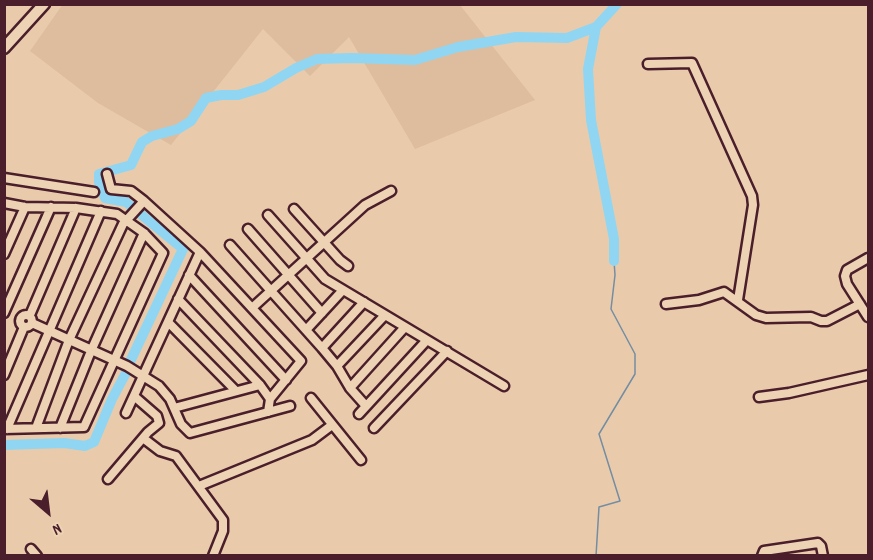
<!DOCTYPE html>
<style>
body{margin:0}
#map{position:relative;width:873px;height:560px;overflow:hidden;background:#e9cbac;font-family:Dekko,sans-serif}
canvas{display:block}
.frame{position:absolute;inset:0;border:6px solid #4a1f2b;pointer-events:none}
.north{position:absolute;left:18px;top:482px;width:60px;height:60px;-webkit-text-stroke:4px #edd2b4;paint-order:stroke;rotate:152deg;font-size:16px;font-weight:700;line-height:24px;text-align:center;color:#4a1f2b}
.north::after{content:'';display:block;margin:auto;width:21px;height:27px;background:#4a1f2b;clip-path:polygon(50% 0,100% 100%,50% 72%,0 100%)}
</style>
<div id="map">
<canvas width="873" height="560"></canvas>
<div class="frame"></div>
<div class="north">N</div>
</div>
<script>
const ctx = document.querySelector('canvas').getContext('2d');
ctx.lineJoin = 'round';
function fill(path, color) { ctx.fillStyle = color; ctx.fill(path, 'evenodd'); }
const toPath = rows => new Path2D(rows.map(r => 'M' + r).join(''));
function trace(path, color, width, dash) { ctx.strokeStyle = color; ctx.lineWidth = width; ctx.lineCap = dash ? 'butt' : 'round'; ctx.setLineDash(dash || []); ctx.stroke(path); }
fill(toPath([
 [63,4,460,5,535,100,415,149,349,37,310,76,263,29,171,145,98,103,30,51]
]), '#debc9e');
trace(toPath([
 [596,556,599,507,620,501,599,434,635,374,635,354,611,309,615,275,614,261]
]), '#748da2', 1.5);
trace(toPath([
 [614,261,614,239,591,120,588,69,596,27,617,4],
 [129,364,183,249,126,202,105,198,99,182,99,174,131,165,142,142,152,136,178,129,191,121,206,98,221,95,238,95,264,87,296,68,317,59,352,58,415,60,458,47,516,37,567,38,596,27],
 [4,445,64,443,85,446,94,442,112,399,127,371]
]), '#90d6f2', 10);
const minor = toPath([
 [648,64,692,63,752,196,753,205,738,300],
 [107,174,111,189,131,191,144,201,200,252,301,361,270,399,268,412],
 [4,178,94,192],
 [4,203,25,207,76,208,117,214,144,233,163,253,84,427,4,429],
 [294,209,340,260,348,266],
 [268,215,325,279,504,386],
 [248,229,322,313],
 [230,245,322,348,337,366,350,388,366,406],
 [4,254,25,207],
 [868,258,847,270,845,276,847,284,868,317],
 [189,275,286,380],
 [178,299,260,385,270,399],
 [666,304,699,300,724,292,756,315,766,318,811,317,821,321,827,321,860,304],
 [252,308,365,205,391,191],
 [4,313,51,207],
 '20 321a6 6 0 1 1 12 0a6 6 0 1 1-12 0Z',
 [30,315,76,208],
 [168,322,235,390],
 [32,323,127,366,159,386,170,399,181,424,190,433,290,406],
 [306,330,343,290],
 [322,348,364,302],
 [337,366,385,315],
 [4,375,24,327],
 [350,388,405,327],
 [759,397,789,393,868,375],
 [311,398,361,460],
 [174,408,260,385],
 [126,413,200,252],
 [359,414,427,340],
 [36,428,69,340,123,224,144,201],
 [60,428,91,351,144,233],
 [374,428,447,351],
 [7,429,101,211],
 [143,438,160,451,176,456,223,520,223,531,213,556],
 [108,479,148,432,159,423,157,416,134,396],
 [199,486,312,440,332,425],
 [31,549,37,556],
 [762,556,764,551,818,543,821,546,823,556]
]);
const major = toPath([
 [4,48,44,4]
]);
trace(minor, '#4a1f2b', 13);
trace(major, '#4a1f2b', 15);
trace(minor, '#edd2b4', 8);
trace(major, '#edd2b4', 10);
</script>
